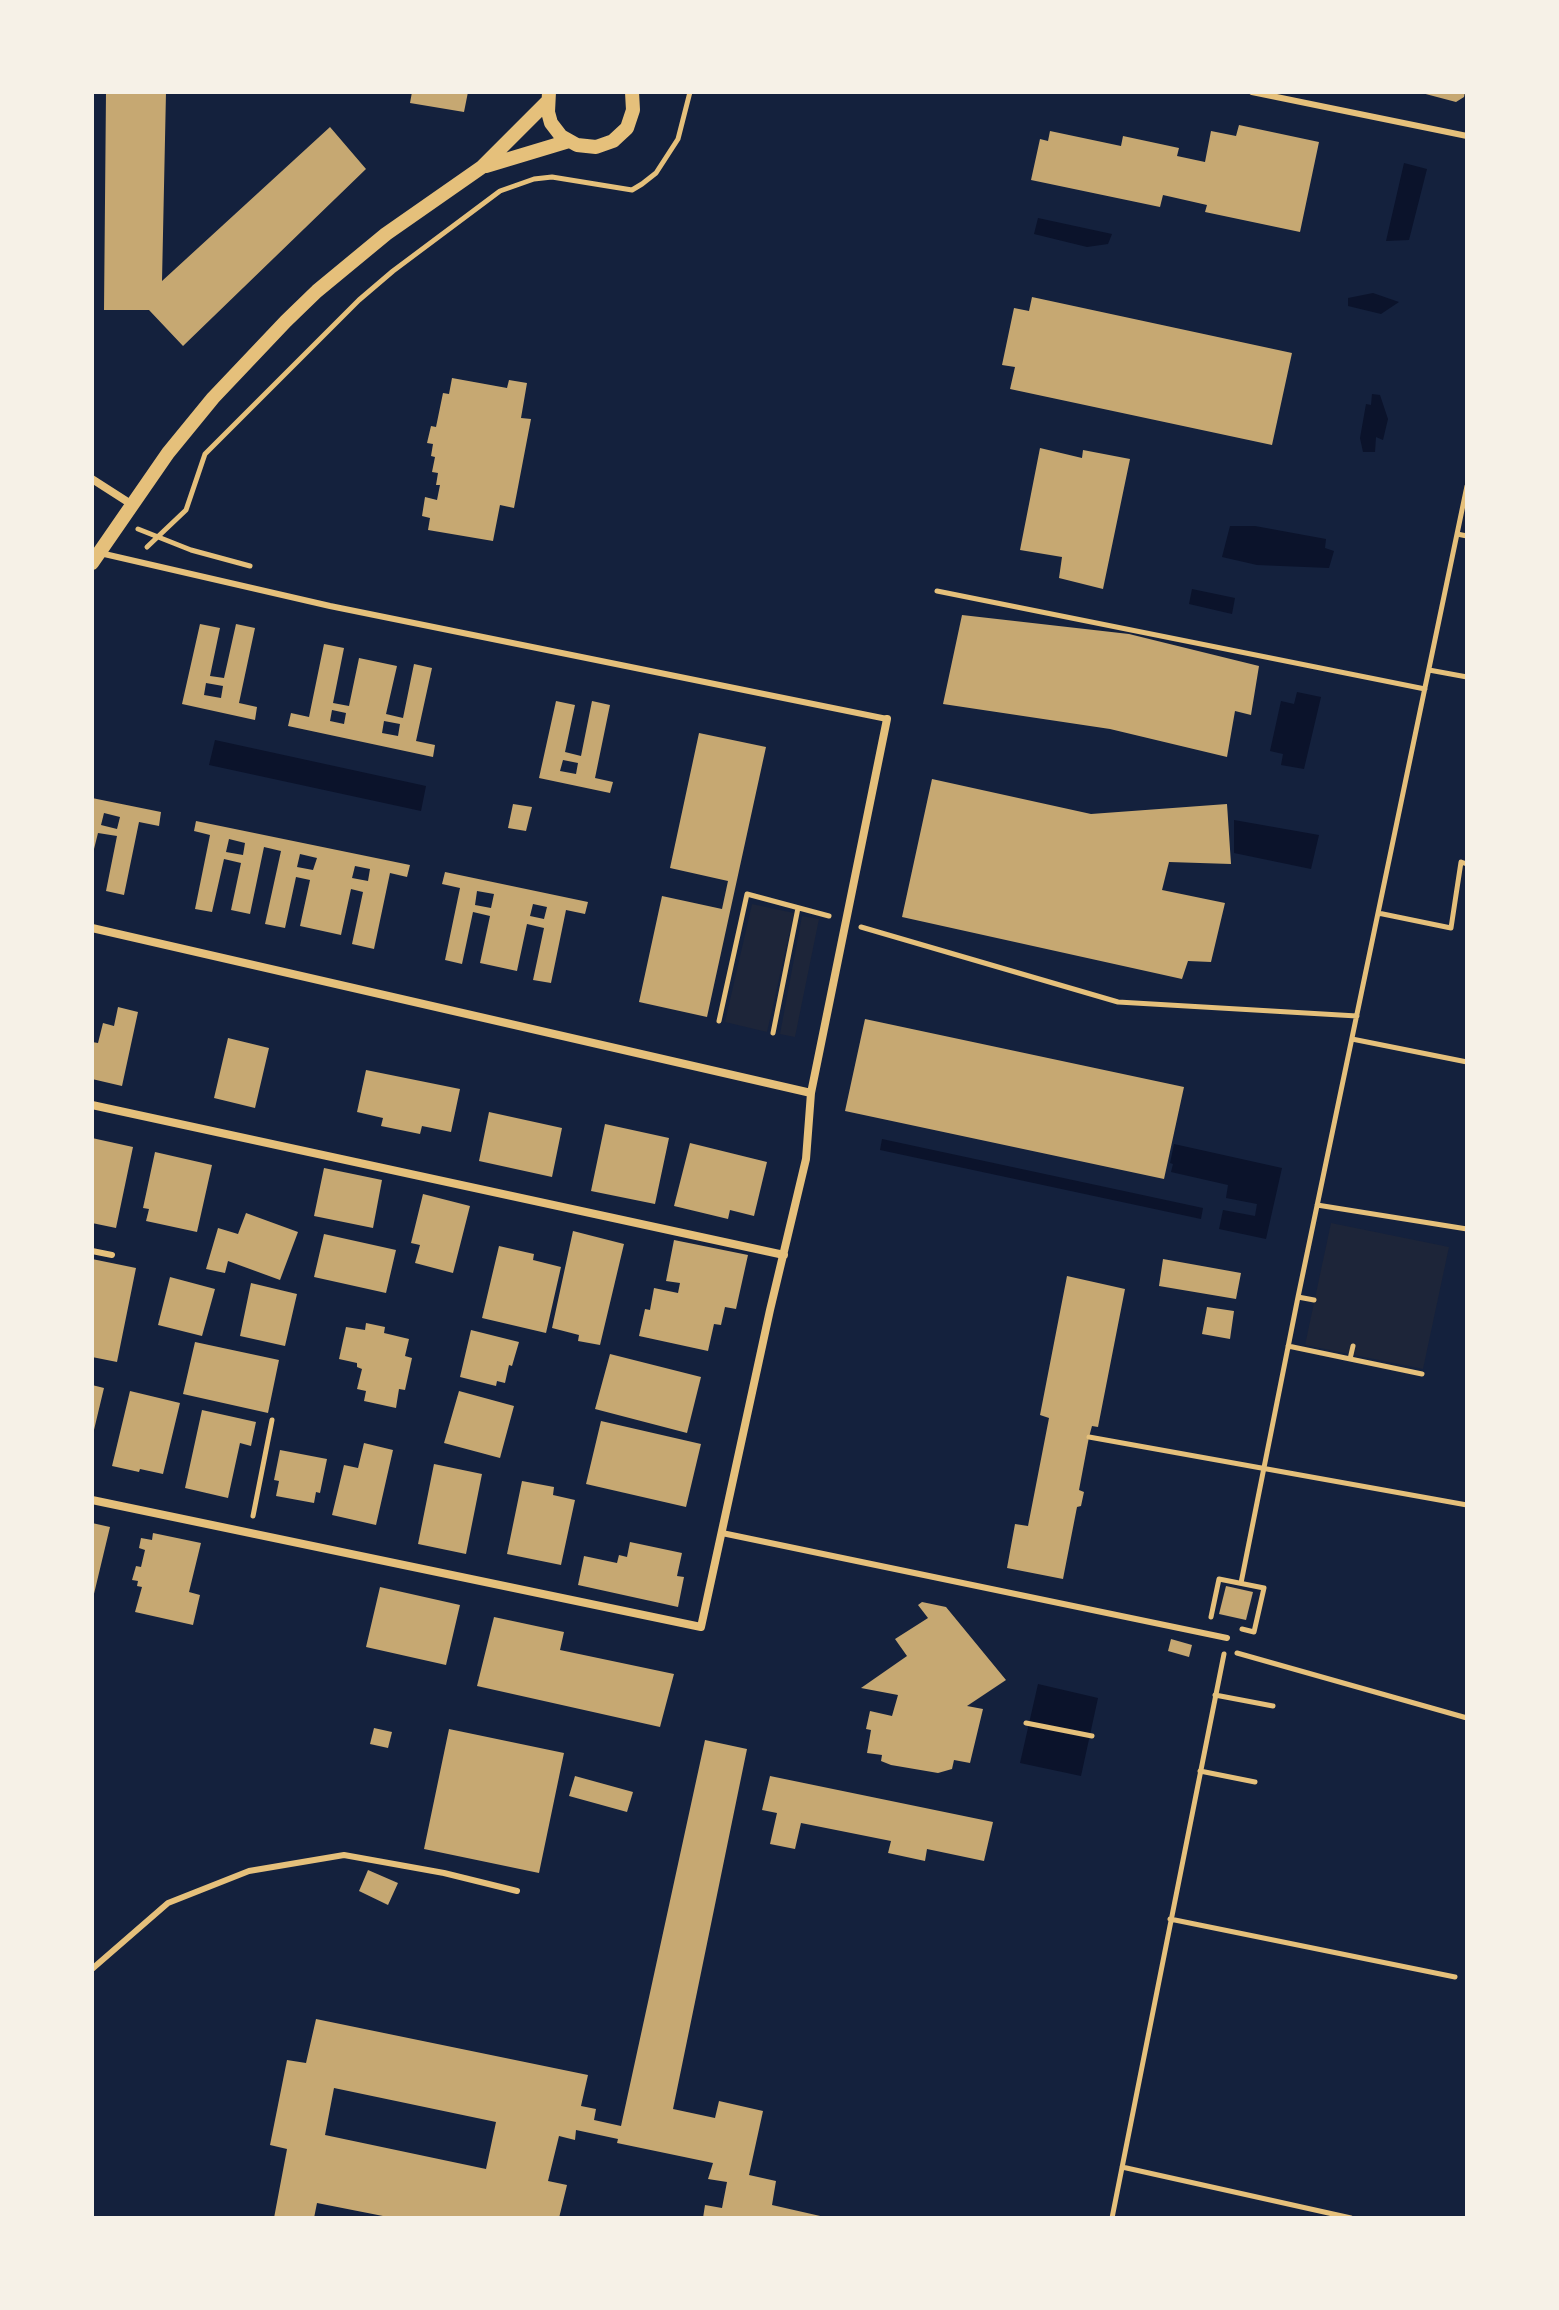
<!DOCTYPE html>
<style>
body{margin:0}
#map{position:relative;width:1559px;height:2310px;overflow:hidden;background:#14213d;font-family:"IBM Plex Sans",sans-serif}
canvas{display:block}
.frame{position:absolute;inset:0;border:94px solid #f6f1e7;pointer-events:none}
</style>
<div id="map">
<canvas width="1559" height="2310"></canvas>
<div class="frame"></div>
</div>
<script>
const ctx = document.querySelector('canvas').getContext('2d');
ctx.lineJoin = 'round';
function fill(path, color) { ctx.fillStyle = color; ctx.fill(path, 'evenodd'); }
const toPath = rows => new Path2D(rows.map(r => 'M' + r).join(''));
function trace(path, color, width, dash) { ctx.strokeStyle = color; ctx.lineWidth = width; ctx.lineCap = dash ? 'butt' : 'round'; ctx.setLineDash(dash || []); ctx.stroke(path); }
fill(toPath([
 [752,904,794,913,767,1032,725,1022],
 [802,916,819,919,795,1037,780,1034],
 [1331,1223,1449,1247,1423,1369,1305,1345]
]), '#1d2539');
fill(toPath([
 [1404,163,1427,169,1409,240,1386,241],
 [1038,218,1112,234,1108,244,1087,247,1034,234],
 [1373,293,1399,302,1381,314,1348,306,1348,298],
 [1372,394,1380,395,1388,419,1383,440,1376,437,1375,452,1363,452,1360,438,1366,404,1371,405],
 [1230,526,1255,526,1326,539,1325,548,1334,551,1329,568,1257,565,1222,557],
 [1192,589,1235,598,1232,614,1189,604],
 [1297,692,1321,697,1304,769,1281,765,1283,754,1270,751,1281,701,1294,704],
 [215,740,426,786,421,811,209,765],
 [1234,820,1319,835,1311,869,1234,853],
 [882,1139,1203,1208,1201,1219,880,1150],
 [1174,1144,1282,1168,1266,1239,1219,1229,1223,1210,1255,1216,1257,1204,1226,1198,1228,1185,1171,1172,1173,1164,1170,1163],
 [1038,1684,1098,1698,1081,1776,1020,1763]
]), '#0b132b');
fill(toPath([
 [106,92,166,92,162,281,330,127,366,169,183,346,149,310,104,310],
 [412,92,468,92,464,112,410,103],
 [1418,92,1465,92,1464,97,1456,102],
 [1239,125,1319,142,1300,232,1205,212,1207,205,1163,195,1160,207,1031,180,1040,139,1048,141,1050,131,1121,146,1123,136,1179,148,1177,156,1205,162,1211,131,1236,136],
 [1032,297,1292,353,1272,445,1010,389,1015,367,1002,365,1014,308,1029,311],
 [452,378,507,388,509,380,527,383,521,418,531,419,514,508,500,505,493,541,428,530,430,518,422,516,425,497,437,500,440,485,436,485,438,473,432,472,435,457,431,456,433,444,427,443,431,426,436,427,443,393,449,394],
 [1040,448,1082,458,1083,450,1130,459,1103,589,1059,578,1062,557,1020,550],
 [962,615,1129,634,1259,666,1251,715,1235,711,1227,757,1110,729,943,704],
 [200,624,220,628,210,676,224,678,236,624,255,628,239,703,257,707,255,720,182,704],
 [206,683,223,686,221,698,204,695],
 [324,644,344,648,333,703,349,706,359,658,397,666,386,714,403,718,414,664,432,668,416,741,435,745,433,757,288,726,291,713,309,717],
 [332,710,346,713,344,724,330,721],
 [384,721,400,724,398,736,382,733],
 [556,701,575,705,565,752,581,756,592,701,610,705,595,778,613,782,610,793,539,778],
 [563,760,578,763,576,774,560,771],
 [699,733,766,747,707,1017,639,1002,662,896,722,909,728,881,670,868],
 [932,779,1091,814,1227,804,1231,864,1169,862,1162,890,1225,903,1211,962,1188,961,1182,979,902,917],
 [92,798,161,812,159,826,139,822,124,895,106,891,117,836,98,833,92,857],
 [104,813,120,817,117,829,101,825],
 [513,804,532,807,526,831,508,828],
 [196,821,410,865,407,877,390,873,374,949,352,944,363,892,351,889,341,935,300,926,310,880,296,877,285,928,265,924,281,851,264,847,250,914,231,910,241,863,224,859,212,912,195,909,210,835,194,831],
 [229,839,245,843,243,855,226,852],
 [300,854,317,858,313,870,297,867],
 [355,866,370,869,368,881,352,878],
 [445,872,588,902,585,914,566,910,551,983,533,980,544,928,527,924,517,971,480,963,490,916,473,912,462,964,445,960,460,888,442,884],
 [477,891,494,894,491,908,475,905],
 [533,904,547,907,544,919,530,916],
 [118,1007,138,1012,122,1086,92,1079,92,1042,98,1043,103,1023,114,1026],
 [865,1019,1184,1087,1164,1179,845,1111],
 [228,1038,269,1048,255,1108,214,1098],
 [366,1070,460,1089,451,1132,422,1126,420,1134,381,1126,383,1118,357,1112],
 [489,1112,562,1128,552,1177,479,1161],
 [605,1124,669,1138,655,1204,591,1191],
 [92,1138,133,1147,116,1228,92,1223],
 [690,1143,767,1162,754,1216,730,1210,728,1219,674,1206],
 [155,1152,212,1165,197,1232,146,1221,149,1209,143,1208],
 [324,1168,382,1180,373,1228,314,1216],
 [423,1194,470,1206,453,1273,415,1263,420,1245,411,1243],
 [246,1213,298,1232,280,1280,228,1261,225,1273,206,1269,218,1228,238,1234],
 [573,1231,624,1244,600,1345,578,1341,579,1335,552,1328],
 [324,1234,396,1250,386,1293,314,1277],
 [674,1240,748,1255,736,1309,725,1307,721,1325,714,1324,708,1351,639,1336,645,1309,650,1310,654,1288,678,1293,680,1283,666,1281],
 [499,1246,534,1254,533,1260,561,1267,546,1333,482,1318],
 [92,1259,136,1268,117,1362,92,1357],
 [1163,1259,1241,1273,1236,1299,1159,1286],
 [1067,1276,1125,1289,1098,1427,1092,1426,1089,1437,1079,1490,1084,1492,1081,1506,1077,1507,1063,1579,1007,1568,1015,1524,1028,1526,1049,1418,1040,1415],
 [170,1277,215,1289,202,1336,158,1325],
 [251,1283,297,1294,285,1346,240,1336],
 [1207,1307,1234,1311,1230,1339,1202,1334],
 [366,1323,385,1327,384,1333,409,1339,405,1356,412,1358,405,1390,399,1389,396,1408,364,1401,366,1391,357,1389,362,1369,357,1367,357,1363,339,1359,346,1327,365,1330],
 [471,1330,519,1342,512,1366,509,1365,505,1383,497,1381,496,1386,460,1377],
 [195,1342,279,1360,268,1413,183,1394],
 [610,1354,701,1377,687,1433,595,1409],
 [92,1385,104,1388,93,1434,92,1434],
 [130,1391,180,1403,163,1474,140,1469,139,1472,112,1466],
 [459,1391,514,1406,500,1458,444,1443],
 [202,1410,256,1422,251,1446,240,1443,228,1498,185,1488],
 [601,1421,701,1444,686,1507,586,1484],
 [364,1443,393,1450,376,1525,332,1515,344,1465,358,1468],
 [280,1450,327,1459,320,1493,316,1492,314,1503,276,1496,279,1481,274,1480],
 [434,1464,482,1474,466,1554,418,1544],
 [522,1481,554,1487,553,1495,575,1500,561,1565,507,1554],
 [92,1523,110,1527,93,1598,92,1597],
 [153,1533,201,1543,189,1592,200,1595,193,1625,135,1612,142,1587,137,1586,138,1581,132,1580,136,1566,141,1567,145,1550,139,1548,141,1538,152,1540],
 [630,1542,682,1553,677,1576,684,1577,678,1607,578,1585,584,1556,617,1563,619,1555,627,1557],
 [1226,1586,1253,1592,1246,1620,1219,1614],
 [380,1587,460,1605,446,1665,366,1647],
 [922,1602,946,1607,1006,1680,967,1706,983,1709,970,1763,954,1760,952,1769,938,1773,891,1765,881,1761,882,1755,867,1753,871,1730,866,1729,870,1711,892,1716,898,1695,861,1688,907,1656,895,1639,928,1618,918,1605],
 [494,1617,564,1632,560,1650,674,1674,660,1727,477,1686],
 [1171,1639,1192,1645,1189,1657,1168,1651],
 [374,1728,392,1732,388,1748,370,1744],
 [449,1729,564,1753,539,1873,424,1849],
 [705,1740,747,1749,673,2109,715,2118,719,2101,763,2111,749,2175,776,2181,772,2205,829,2218,703,2218,705,2205,722,2208,727,2182,708,2179,713,2163,617,2143,618,2139,576,2130,575,2140,559,2136,548,2181,567,2185,559,2218,393,2218,317,2203,314,2218,274,2218,287,2149,270,2145,287,2060,306,2063,316,2019,588,2075,581,2106,596,2109,594,2120,621,2126],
 [334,2088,496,2122,486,2169,325,2135],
 [575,1776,633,1792,627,1812,569,1796],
 [770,1776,993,1822,984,1861,927,1849,925,1861,888,1853,891,1841,801,1823,795,1849,770,1844,777,1813,762,1810],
 [368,1870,398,1883,388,1905,359,1891]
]), '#c6a872');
trace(toPath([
 [138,529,191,550,250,566],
 [1457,534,1467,536],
 [147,547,186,510,205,454,359,300,393,271,500,191,534,179,552,177,632,190,642,184,656,173,678,139,690,92],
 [937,591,1425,689],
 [1429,670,1467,677],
 [1378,913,1451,928,1461,862,1467,864],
 [861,927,1118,1002,1357,1016],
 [719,1021,747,894,829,916],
 [773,1033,798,908],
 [1352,1039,1467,1062],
 [1317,1205,1467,1229],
 [1298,1297,1314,1300],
 [1288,1346,1422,1374],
 [1350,1359,1353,1346],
 [1089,1437,1467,1505],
 [253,1516,272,1420],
 [1241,1583,1298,1297,1467,486],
 [1211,1617,1219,1579,1264,1588,1254,1632,1242,1629],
 [1237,1653,1467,1718],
 [1215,1695,1273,1706],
 [1026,1723,1092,1736],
 [1200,1771,1255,1782],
 [1170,1919,1455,1977],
 [1122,2167,1351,2218],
 [1112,2218,1224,1654]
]), '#e5c07b', 5);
trace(toPath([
 [1252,92,1467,136],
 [100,553,330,606,887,719],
 [92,1251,112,1255],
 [722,1533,1227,1638],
 [92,1969,168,1903,249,1871,344,1855,444,1873,517,1891]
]), '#e5c07b', 6);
trace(toPath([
 [92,479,131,504],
 [92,928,811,1093],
 [92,1105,784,1255],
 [92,1500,701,1627,770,1310,806,1159,811,1093,887,719]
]), '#e5c07b', 8);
trace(toPath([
 [549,92,548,112,551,123,561,136,577,145,596,147,613,141,627,128,633,110,632,92],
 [486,166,569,141],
 [92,563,168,453,213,398,286,321,317,291,386,234,482,167,547,102]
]), '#e5c07b', 14);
</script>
